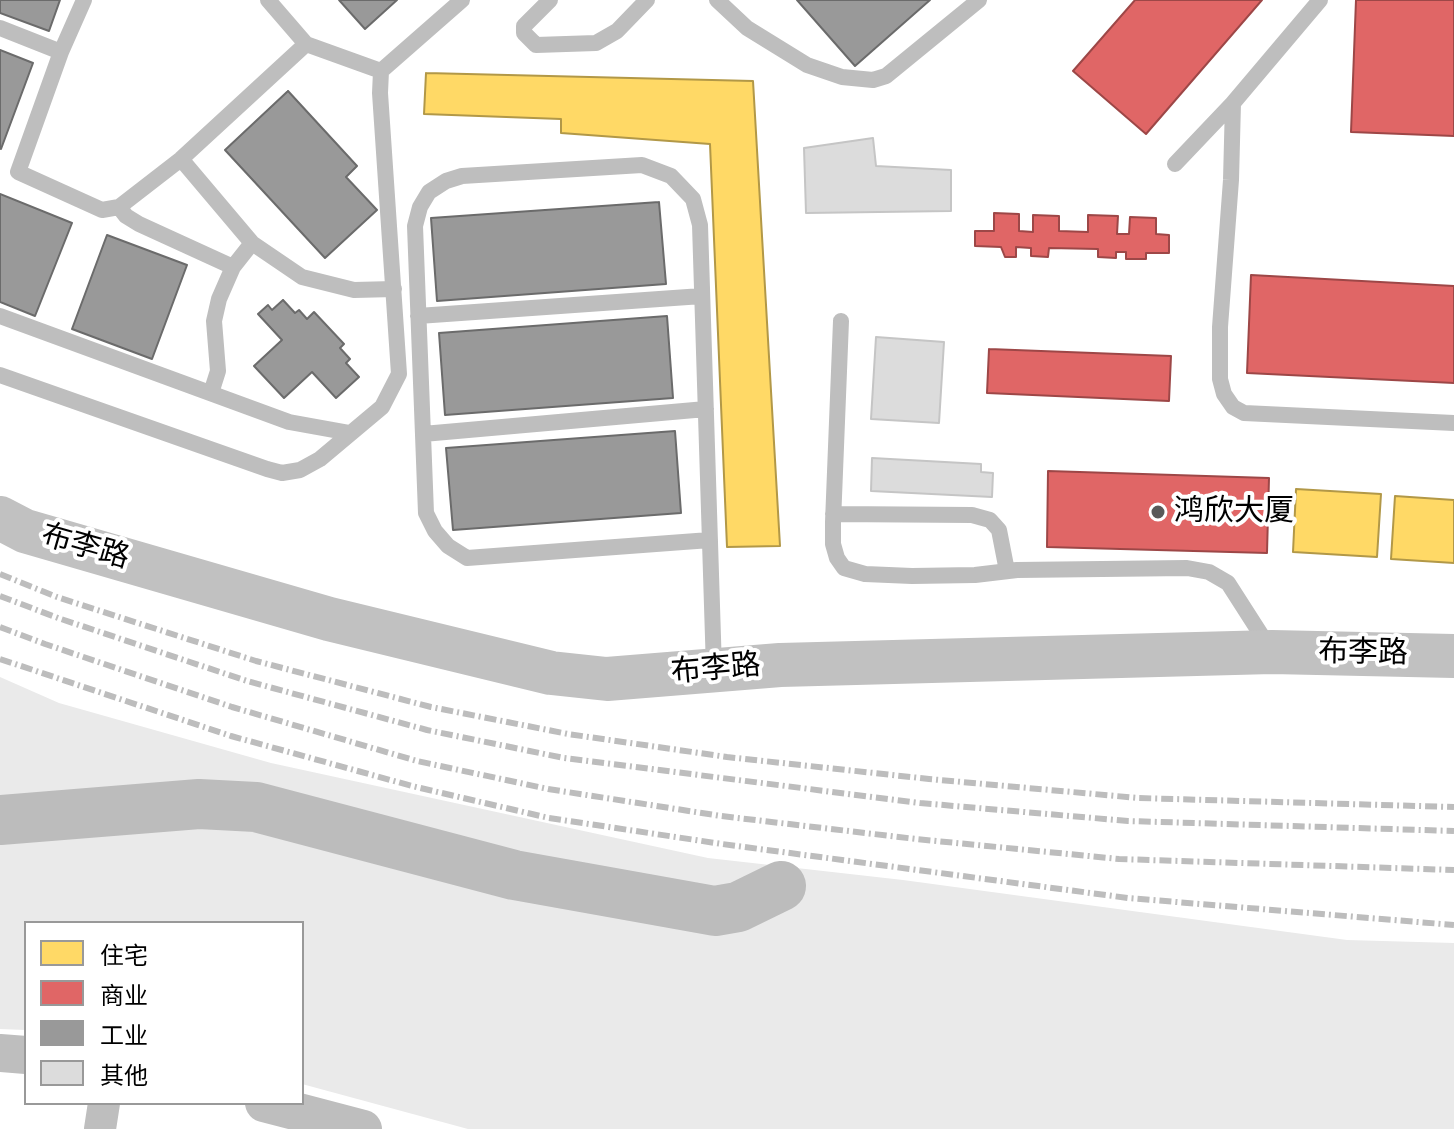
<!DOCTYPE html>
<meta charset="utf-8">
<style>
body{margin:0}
#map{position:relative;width:1454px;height:1129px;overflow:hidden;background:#fff;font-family:"Sofia Sans Condensed","Noto Sans SC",sans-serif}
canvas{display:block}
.legend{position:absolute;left:24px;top:921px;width:280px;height:184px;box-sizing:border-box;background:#fff;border:2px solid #999;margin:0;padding:10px 14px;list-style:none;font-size:24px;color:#000}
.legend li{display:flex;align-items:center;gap:16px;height:40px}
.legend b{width:40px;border:2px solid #999}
</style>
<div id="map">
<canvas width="1454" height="1129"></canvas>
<ul class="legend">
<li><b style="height:22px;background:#ffd966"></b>住宅</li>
<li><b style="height:22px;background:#e06666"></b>商业</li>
<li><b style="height:22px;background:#999"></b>工业</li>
<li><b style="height:22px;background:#dcdcdc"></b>其他</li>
</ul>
</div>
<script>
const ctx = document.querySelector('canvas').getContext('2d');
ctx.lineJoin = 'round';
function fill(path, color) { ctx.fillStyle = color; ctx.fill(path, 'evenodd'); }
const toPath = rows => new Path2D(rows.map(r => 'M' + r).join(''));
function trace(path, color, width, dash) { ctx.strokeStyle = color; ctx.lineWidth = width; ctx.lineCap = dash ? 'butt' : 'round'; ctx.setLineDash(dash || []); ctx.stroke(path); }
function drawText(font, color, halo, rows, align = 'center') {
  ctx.font = font + ' "Sofia Sans Condensed","Noto Sans SC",sans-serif'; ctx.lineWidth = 8; ctx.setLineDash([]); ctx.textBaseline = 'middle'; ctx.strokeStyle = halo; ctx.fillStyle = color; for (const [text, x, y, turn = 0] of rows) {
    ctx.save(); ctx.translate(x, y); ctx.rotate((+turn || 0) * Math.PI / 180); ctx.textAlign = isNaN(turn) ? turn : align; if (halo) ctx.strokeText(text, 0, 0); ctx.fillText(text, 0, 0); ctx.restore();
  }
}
fill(toPath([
 [0,677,59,703,271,763,708,858,903,880,1347,940,1454,943,1454,1129,468,1129,302,1084,302,923,26,923,26,1030,0,1029]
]), '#eaeaea');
const homes = toPath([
 [426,73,753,81,780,546,727,547,710,144,561,133,561,119,424,114,426,73],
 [1296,489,1381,494,1377,557,1293,552,1296,489],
 [1395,496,1454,500,1454,563,1391,559,1395,496]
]);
fill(homes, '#ffd966');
trace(homes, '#b29847', 2);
const shops = toPath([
 [1135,0,1262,0,1146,134,1073,71,1135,0],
 [1356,0,1454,0,1454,136,1351,132,1356,0],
 [994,213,1019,214,1019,231,1033,232,1033,215,1059,216,1059,231,1088,232,1088,215,1118,216,1117,234,1129,234,1130,217,1156,218,1156,234,1169,235,1169,253,1146,253,1146,259,1126,259,1126,252,1116,252,1116,258,1098,257,1098,249,1049,248,1048,257,1031,256,1031,248,1016,247,1016,257,1005,257,1001,247,975,246,975,231,994,231,994,213],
 [1251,275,1454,286,1454,383,1247,373,1251,275],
 [989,349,1171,356,1169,401,987,393,989,349],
 [1048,471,1269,478,1267,553,1047,547,1048,471]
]);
fill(shops, '#e06666');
trace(shops, '#9d4747', 2);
const industry = toPath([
 [0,0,60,0,49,31,0,13,0,0],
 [339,0,397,0,365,29,339,0],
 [797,0,930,0,855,66,797,0],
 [0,50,33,63,1,149,0,148,0,50],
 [288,91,357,166,346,177,377,210,325,258,225,150,288,91],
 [0,194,72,223,35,316,0,302,0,194],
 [659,202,666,284,437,301,431,218,659,202],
 [107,235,187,265,152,359,72,329,107,235],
 [283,300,295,313,299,310,307,319,314,312,344,344,340,348,350,359,346,363,359,377,336,398,312,372,284,398,254,366,282,340,258,314,268,305,272,310,283,300],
 [667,316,673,398,445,415,439,333,667,316],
 [675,431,681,513,453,530,446,448,675,431]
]);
fill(industry, '#999');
trace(industry, '#6b6b6b', 2);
trace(toPath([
 [0,820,199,804,256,807,514,875,715,911,738,907,781,886]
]), '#bcbcbc', 50);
const building = toPath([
 [873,138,876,166,951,170,951,211,806,213,804,148,873,138],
 [876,337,944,342,939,423,871,419,876,337],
 [872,458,981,464,981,472,993,473,992,497,871,491,872,458]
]);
fill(building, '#dcdcdc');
trace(building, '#c5c5c5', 2);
trace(toPath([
 [84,0,61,52,18,172,102,210,119,207,181,159,306,44,381,71],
 [268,0,306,44],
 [550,0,524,26,524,33,536,45,596,43,617,31,647,0],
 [717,0,747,28,807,65,842,77,873,80,886,76,979,0],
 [1320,0,1233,103,1231,180,1220,327,1220,379,1224,394,1233,407,1244,413,1454,423],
 [0,28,61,52],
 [181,159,252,243,302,277,354,290,394,289],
 [1175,164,1233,103],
 [119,207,126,216,139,224,233,267],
 [0,316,289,422,350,433],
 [418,316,702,296],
 [841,321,833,522,833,544,837,558,844,568,865,574,912,576,975,575,1017,570,1187,568,1209,572,1228,583,1269,647],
 [0,375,267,469,282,473,300,470,320,459,382,407,399,374,380,93,381,71,462,0],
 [211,393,218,371,214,321,219,299,233,267,252,243],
 [423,434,706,409],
 [833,514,972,515,990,520,999,530,1007,571],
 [710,540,467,558,448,546,435,531,426,513,415,226,420,207,429,192,446,181,462,176,642,165,671,176,693,199,700,225,714,669]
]), '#bebebe', 16);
trace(toPath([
 [100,1129,104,1103]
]), '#bebebe', 32);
trace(toPath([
 [0,1053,26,1055],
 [264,1103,363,1129]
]), '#bebebe', 38);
trace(toPath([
 [0,518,25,531,329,619,551,673,607,679,780,665,1272,652,1454,656]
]), '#c1c1c1', 44);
trace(toPath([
 [0,574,57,597,256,661,431,707,568,734,727,757,929,779,1138,798,1454,807],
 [0,596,58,618,247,681,427,730,564,758,920,803,1128,821,1454,831],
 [0,627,45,644,232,707,417,761,548,789,721,816,916,839,1119,859,1454,870],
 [0,659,231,736,412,786,549,818,722,844,1128,898,1454,925]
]), '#bdbdbd', 6, [12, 4, 2, 4]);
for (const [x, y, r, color] of [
 [1158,512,8,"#595959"]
]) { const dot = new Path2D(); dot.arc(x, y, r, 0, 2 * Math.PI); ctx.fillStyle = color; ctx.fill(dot); trace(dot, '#fff', 3); }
drawText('30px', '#000', '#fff', [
 ["鸿欣大厦",1174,512]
], 'left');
drawText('30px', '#000', '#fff', [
 ["布李路",85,548,16],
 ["布李路",1363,654,1],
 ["布李路",716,670,-5]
]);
</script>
